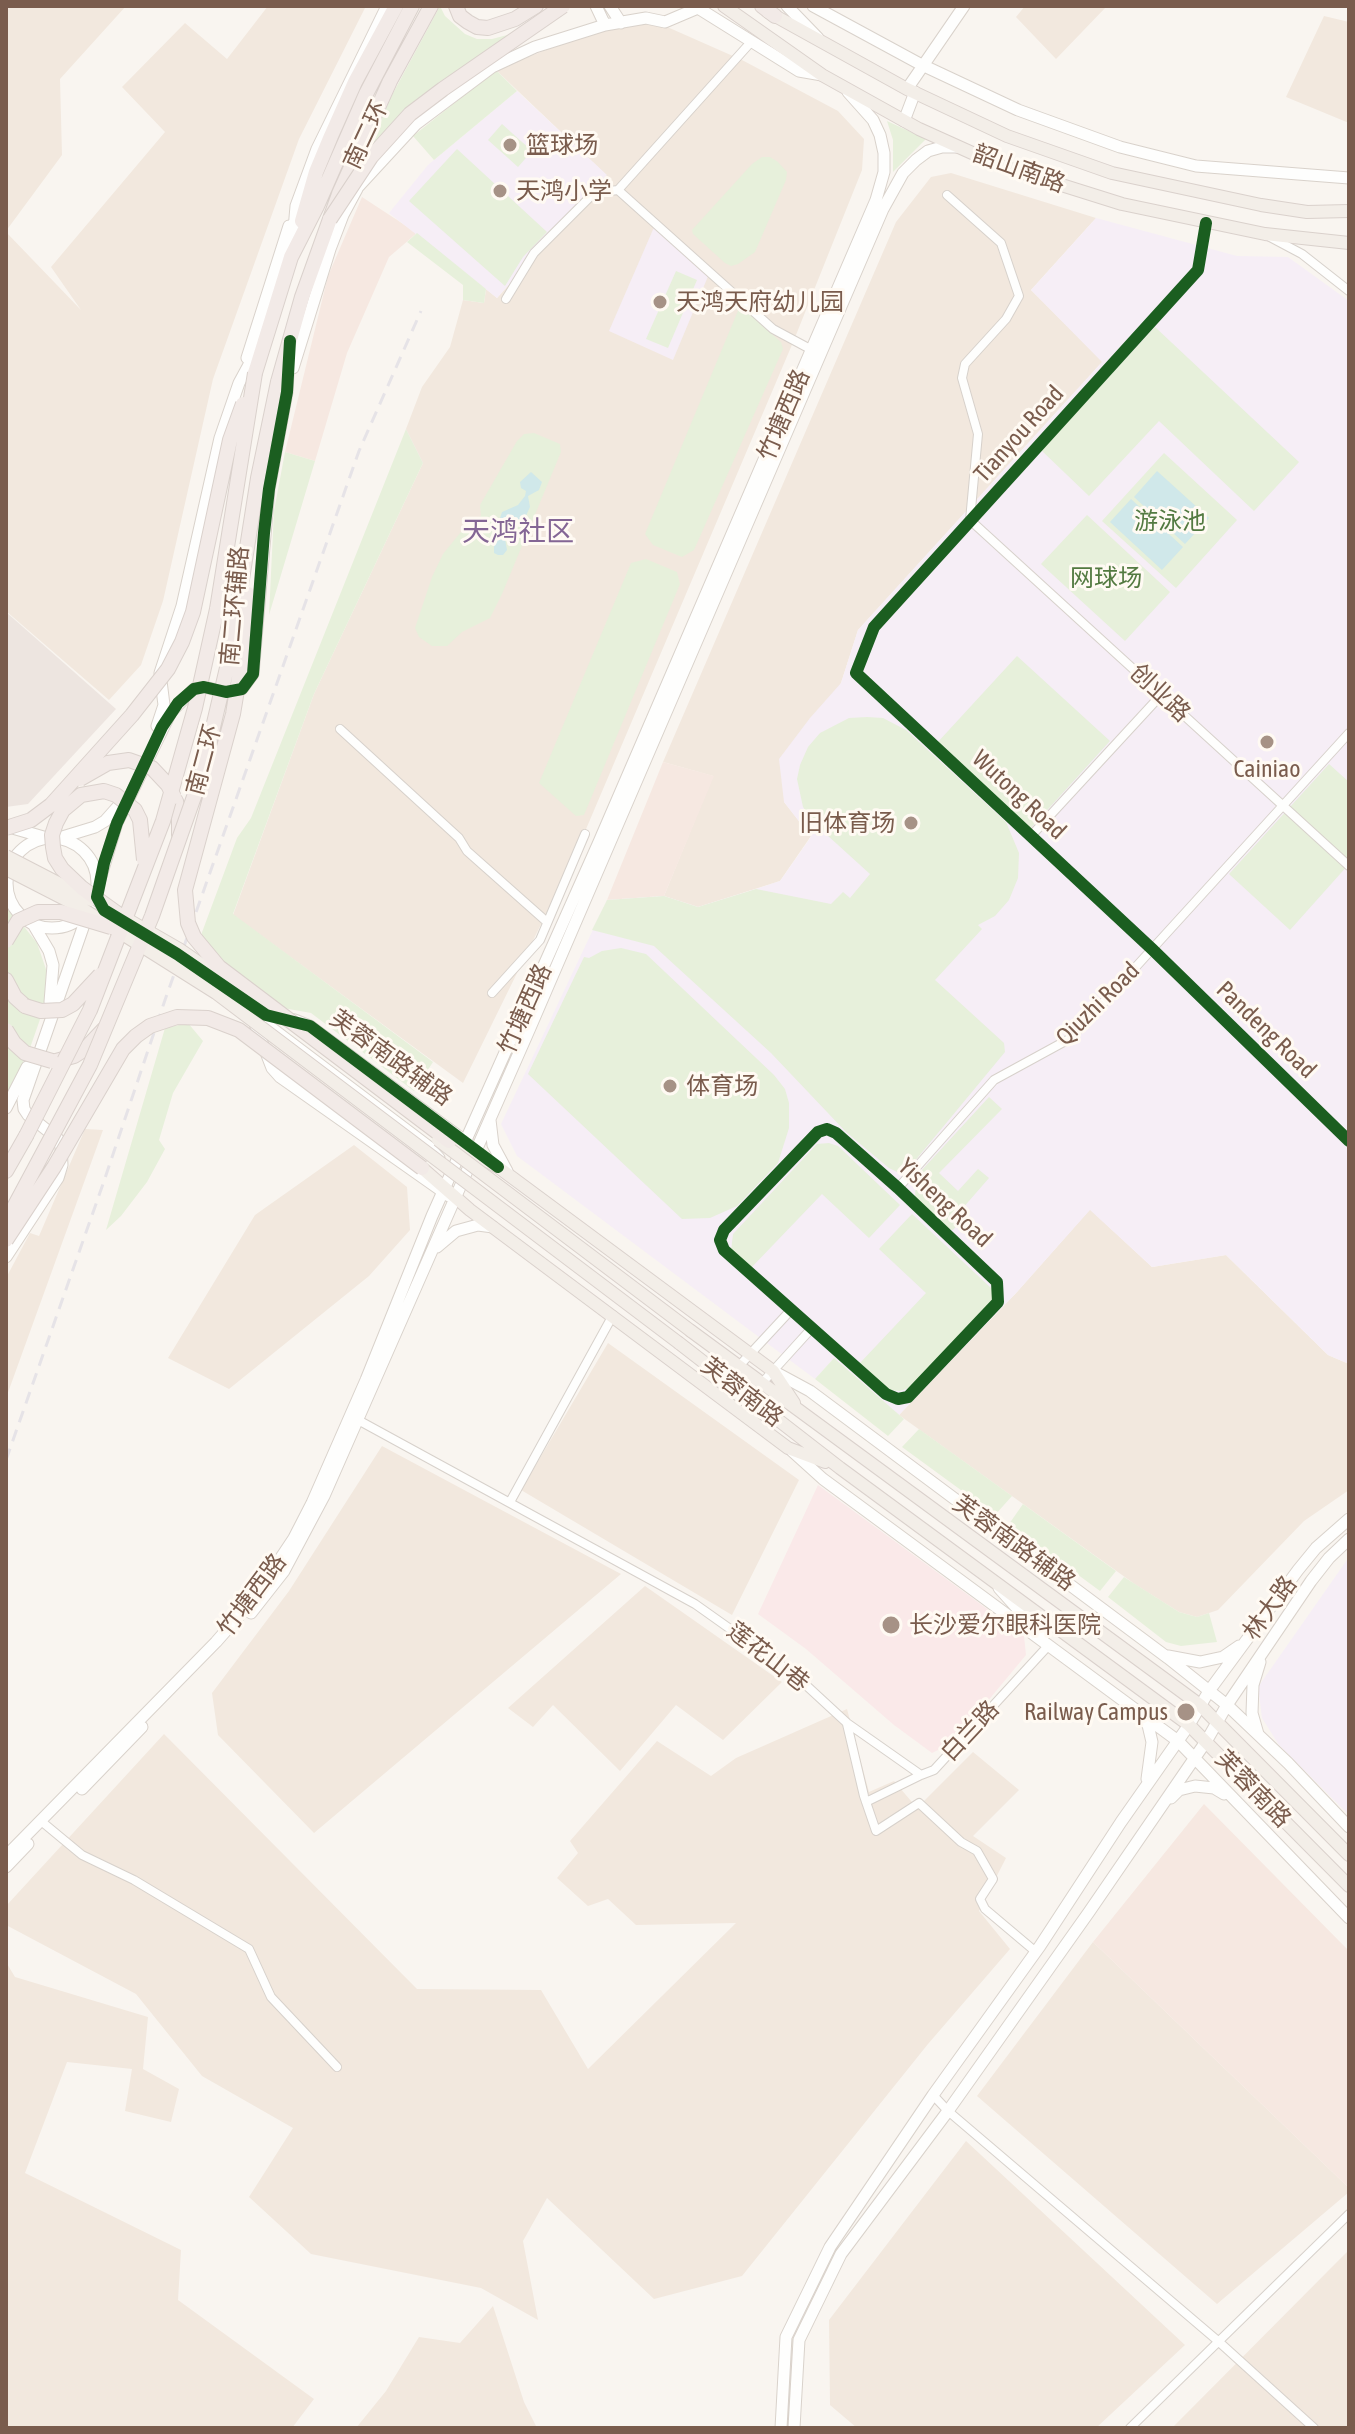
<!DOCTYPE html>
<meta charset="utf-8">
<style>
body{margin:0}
#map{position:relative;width:1355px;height:2434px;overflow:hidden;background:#f9f5f0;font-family:"Asap Condensed",sans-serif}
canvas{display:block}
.frame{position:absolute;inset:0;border:8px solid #7a5c4d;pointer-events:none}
</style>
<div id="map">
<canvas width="1355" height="2434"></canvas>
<div class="frame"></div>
</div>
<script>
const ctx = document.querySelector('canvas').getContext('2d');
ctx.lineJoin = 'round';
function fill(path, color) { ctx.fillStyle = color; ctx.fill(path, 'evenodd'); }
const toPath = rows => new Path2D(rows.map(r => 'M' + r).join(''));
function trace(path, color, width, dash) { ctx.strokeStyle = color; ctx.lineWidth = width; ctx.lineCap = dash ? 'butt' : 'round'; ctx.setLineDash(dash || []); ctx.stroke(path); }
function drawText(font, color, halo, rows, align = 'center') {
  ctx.font = font + ' "Asap Condensed","Noto Sans SC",sans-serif'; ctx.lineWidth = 6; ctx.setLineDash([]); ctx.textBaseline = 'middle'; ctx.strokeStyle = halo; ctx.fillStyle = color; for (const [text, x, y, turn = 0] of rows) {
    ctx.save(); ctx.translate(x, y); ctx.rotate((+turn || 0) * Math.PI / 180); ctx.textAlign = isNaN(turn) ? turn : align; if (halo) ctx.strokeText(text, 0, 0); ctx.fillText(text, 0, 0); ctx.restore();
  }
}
fill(toPath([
 [6,6,126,6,60,79,62,155,6,231],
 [268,6,366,6,299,139,213,379,163,601,141,665,109,700,6,611,6,232,81,310,51,267,165,132,122,87,185,23,227,59],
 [1025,6,1107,6,1056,59,1016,17],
 [1324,16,1349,22,1349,123,1286,97],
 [638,21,665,26,742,60,838,111,864,139,862,170,794,340,575,855,463,1083,233,915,314,694,423,463,406,429,422,387,450,347,463,300,484,303,486,289,497,298,606,175,496,70,588,33],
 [951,173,1096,218,1031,290,1103,361,858,630,841,683,784,802,811,836,780,881,698,907,664,896,713,776,663,762,896,222,931,177],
 [85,1129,103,1130,6,1398,6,1278,30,1233,39,1236],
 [354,1145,407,1187,410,1230,369,1276,229,1389,168,1358,255,1215],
 [1090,1209,1152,1267,1226,1255,1328,1355,1349,1364,1349,1490,1304,1521,1218,1610,1197,1617,1179,1612,1136,1585,899,1415,1017,1292],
 [608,1343,799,1480,732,1615,521,1490],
 [382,1446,621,1574,314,1833,218,1735,212,1693,289,1591],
 [645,1586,782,1682,723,1740,676,1705,620,1771,553,1705,533,1727,508,1708],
 [847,1709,869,1792,894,1781,917,1808,973,1752,1019,1790,973,1836,1006,1858,979,1911,1010,1949,928,2044,742,2276,654,2299,547,2198,523,2241,538,2320,481,2288,311,2254,249,2197,293,2128,202,2076,136,1994,6,1925,6,1906,164,1734,417,1989,541,1990,588,2069,736,1923,636,1925,608,1899,588,1906,557,1878,578,1853,570,1841,657,1741,711,1776,736,1758],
 [1093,1942,1349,2188,1349,2192,1217,2304,977,2096],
 [6,1962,15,1977,148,2017,143,2069,179,2089,171,2122,125,2111,132,2069,67,2062,25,2173,181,2250,178,2300,314,2399,292,2428,6,2428],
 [966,2141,1185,2345,1096,2428,857,2428,830,2405,829,2320],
 [1349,2250,1349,2428,1172,2428,1327,2272],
 [493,2306,524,2402,537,2428,356,2428,386,2391,419,2337,460,2343]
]), '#f2e8de');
fill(toPath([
 [362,197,417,233,389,257,347,353,315,461,285,452,328,276],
 [663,762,714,776,664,896,607,900],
 [1204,1804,1349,1951,1349,2188,1093,1942]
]), '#f6e8e1');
fill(toPath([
 [6,612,116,709,28,804,6,807]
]), '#ede5e0');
fill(toPath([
 [517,91,607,175,497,298,389,213,428,165],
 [1096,218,1237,256,1288,257,1349,301,1349,1364,1328,1355,1226,1255,1152,1267,1090,1210,1017,1292,899,1415,834,1358,815,1379,517,1156,501,1124,607,900,664,896,698,907,756,889,780,881,811,837,784,802,779,759,810,718,841,683,858,630,1102,362,1031,290],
 [655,225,709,274,673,360,609,331],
 [1349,1557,1349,1815,1279,1745,1262,1718,1258,1687]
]), '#f6eef6');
fill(toPath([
 [818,1485,1024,1636,1026,1655,977,1714,940,1749,932,1753,894,1725,806,1649,758,1614]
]), '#fae9e9');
fill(toPath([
 [440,6,445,16,465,34,477,39,492,39,511,34,437,84,409,108,365,156,392,95],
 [496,70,517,91,434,160,413,136],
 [887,121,926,139,893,172,893,140],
 [502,124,532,151,518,167,488,140],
 [457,149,547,232,523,257,505,286,409,201],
 [762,157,770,157,778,162,787,172,786,180,755,252,738,264,731,266,725,263,693,234,692,230,752,164],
 [417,233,486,289,484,303,463,300,463,285,407,242],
 [676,271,697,280,668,348,646,339],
 [740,306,781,342,783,349,694,550,682,557,653,545,645,534],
 [1155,327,1299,462,1254,511,1159,421,1089,496,1041,450],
 [406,429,423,463,314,694,233,914,433,1062,414,1091,311,1013,283,1008,228,968,201,935,237,838,251,818],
 [534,433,560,444,561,452,502,594,490,618,462,632,447,646,432,646,419,637,415,628,432,577,443,554,469,522,481,516,480,505,517,441,524,434],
 [285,452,315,461,269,615,274,511],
 [1164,453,1237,520,1176,588,1102,521],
 [1087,515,1170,592,1125,641,1041,564],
 [646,559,677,572,680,584,584,815,576,816,539,783,631,563],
 [1017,656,1110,741,1030,829,937,743],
 [867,717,883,718,906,730,1006,822,1019,853,1018,878,1009,900,995,916,978,925,982,929,935,980,1004,1043,1005,1052,909,1168,899,1173,889,1168,846,1132,771,1053,654,946,592,930,607,900,664,896,698,907,756,889,831,904,843,892,850,898,870,874,816,825,803,807,797,779,800,765,808,747,820,733,849,718],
 [1329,764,1349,782,1349,864,1290,930,1229,874],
 [6,904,37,943,49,978,45,1005,30,1048,8,1093,6,1074],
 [621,948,646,954,774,1075,785,1089,789,1103,789,1128,778,1163,737,1206,710,1218,682,1219,528,1074,584,957,589,958,602,951],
 [188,1023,203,1041,173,1093,159,1140,165,1149,147,1182,121,1216,106,1230,165,1028],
 [989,1097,1002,1109,939,1173,958,1191,978,1169,989,1178,955,1217,960,1222,953,1230,949,1229,915,1197,916,1180,921,1171],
 [829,1143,838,1146,900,1205,869,1238,822,1194,750,1269,731,1251,733,1234,817,1144],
 [912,1214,992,1289,994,1301,912,1387,900,1391,889,1390,860,1363,926,1293,879,1249],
 [834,1358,904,1419,888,1436,815,1379],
 [919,1429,1012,1496,995,1515,902,1447],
 [1023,1504,1116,1571,1100,1591,1009,1524],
 [1124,1577,1179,1612,1197,1617,1209,1613,1217,1642,1181,1646,1166,1642,1108,1597]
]), '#e7f0db');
fill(toPath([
 [1157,471,1209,518,1185,544,1134,497],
 [531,472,542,482,539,490,528,496,530,507,523,522,515,519,505,539,507,550,503,555,498,555,494,553,494,541,502,530,500,518,502,512,518,505,525,496,526,491,521,488,520,482],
 [1131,499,1183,547,1162,570,1110,522]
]), '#d0e8ea');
const street = toPath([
 [618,190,751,42],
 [947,195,1001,243,1019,296,1006,319,965,364,962,378,978,434,970,520,1349,866],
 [1206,223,1198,270,874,627,856,673,1152,949,1349,1141],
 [1270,237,1302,254,1349,291],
 [506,299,534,253,594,193,618,190,773,329,812,350],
 [340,729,459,838,467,851,547,922],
 [1031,836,1162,694],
 [492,993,540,940,585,834],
 [827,1129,836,1133,898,1188,997,1282,998,1302,908,1397,898,1399,886,1394,724,1250,720,1240,724,1230,818,1132,827,1129],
 [898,1188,994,1080,1071,1038,1349,733],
 [739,1366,790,1311],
 [762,1383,811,1329],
 [358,1420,695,1604,795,1675,847,1723,921,1775,866,1802],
 [510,1502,613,1315],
 [847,1724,864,1796,876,1831,919,1803,961,1842,977,1851,993,1879,980,1899,985,1909,1036,1952],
 [921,1775,934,1770,1048,1646],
 [41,1821,82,1855,134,1880,249,1949,271,1997,337,2067],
 [933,2095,948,2111,1218,2341,1314,2428],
 [1130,2428,1349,2214]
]);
const secondary = toPath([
 [596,6,605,25],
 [610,6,621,23],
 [787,6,818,38],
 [813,6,920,64,1018,110,1120,147,1196,166,1349,178],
 [907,89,964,6],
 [904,121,915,92],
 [357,188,416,124,492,67,535,47,605,25,646,18,665,22,698,8,799,71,822,75],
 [292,253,296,206,317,149,387,6],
 [247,358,289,226],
 [293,368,330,249,343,215,357,189],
 [157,726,164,705,160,673,182,606,220,438,239,383,258,348],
 [9,827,47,838],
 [59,838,95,827,105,821,121,803],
 '7 883a45 45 0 1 1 90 0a45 45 0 1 1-90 0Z',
 [98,903,96,893,117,823,171,712,194,689,204,687,226,692,242,689,253,674,269,489,287,392,289,354],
 [33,924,49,951,53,965,50,1002],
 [225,993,429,1147,439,1158],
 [260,1011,271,1017,295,1020,310,1026,469,1144],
 [253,1019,272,1068,280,1077,449,1196],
 [6,1108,27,1067],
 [490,1120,493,1145,507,1171],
 [437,1247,456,1231,478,1225,493,1227],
 [6,1257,58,1178,62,1165,61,1147,58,1139,28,1115,24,1109,23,1100,88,913],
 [773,1371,810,1391,1168,1658,1227,1705,1288,1763,1349,1827],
 [792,1451,823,1479,1178,1741,1349,1918],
 [999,1588,1041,1635],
 [251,1613,284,1571,324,1496,530,1028,883,209,903,173,916,160,928,151,942,147,958,147],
 [1168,1656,1200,1662,1223,1657,1239,1646],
 [1143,1719,1148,1725,1152,1742,1147,1779],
 [1258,1734,1252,1713,1253,1685,1260,1662],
 [82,1789,142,1727],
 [1171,1798,1179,1790,1195,1786,1214,1788,1224,1794],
 [6,1856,216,1642,252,1601,294,1538,312,1503,366,1380,432,1216,599,842,876,200,884,172,884,153,880,135,873,120,848,92],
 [6,1867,28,1844],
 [781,2428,786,2337,830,2247,933,2095,1040,1946,1121,1822,1189,1725,1209,1691,1298,1570,1316,1548,1349,1519],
 [794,2428,799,2340,841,2254,948,2111,1089,1912,1207,1740,1227,1705,1311,1581,1329,1558,1349,1539]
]);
const primary = toPath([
 [724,6,822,75,919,129,1001,166,1122,204,1265,234,1349,243],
 [768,12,907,89,1007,136,1112,173,1261,205,1307,212,1349,211],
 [449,1141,498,1167,773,1371,794,1403],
 [422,1168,470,1210,788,1448,825,1462],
 [691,1331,1200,1705,1349,1855],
 [679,1343,840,1468,1189,1725,1349,1886]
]);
const highway = toPath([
 [456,6,460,16,468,22,477,27,488,28,515,19,536,6],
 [762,6,775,16],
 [302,221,316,172,331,136,355,82,396,6],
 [255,373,291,257,317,206,366,94,412,6],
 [278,382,302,297,339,194,390,81,431,6],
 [176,801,179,814,179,835],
 [6,980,15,997,25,1006],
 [56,1061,74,1056,85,1049,104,1029],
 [6,1171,26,1136]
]);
trace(street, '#d7d1cb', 10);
trace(secondary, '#d9d2cb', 13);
trace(primary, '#dad1cc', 14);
trace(highway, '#dad1cc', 16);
trace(street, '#fefefd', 8);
trace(secondary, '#fefefd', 11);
trace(primary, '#f3eee8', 12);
trace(highway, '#f2eae7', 14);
trace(toPath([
 [6,1460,103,1184,165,1000,359,451,421,311]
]), '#e6e3e7', 3, [12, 8]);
const secondaryBridge = toPath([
 [141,939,196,974]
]);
const primaryBridge = toPath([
 [6,856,91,900],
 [6,869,78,906,216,993,679,1343],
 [118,914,179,949,241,992],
 [438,1140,691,1331]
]);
const highwayBridge = toPath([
 [330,219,371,157,410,114,443,89,563,6],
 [248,594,242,660,233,714,185,890,188,923,194,937,219,967,449,1141],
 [80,779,108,763,129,760,152,768,168,785,174,797],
 [6,828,31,820,51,805,132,715,168,669,182,642,193,612,230,440,243,404],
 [118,914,82,888,62,869,55,858,53,847,52,835,56,823,63,810,81,795,104,791,116,795,135,810,140,820,144,860],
 [6,941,18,921,38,912,61,912,111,927],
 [25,1006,41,1011,62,1010,73,1004,100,975],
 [6,1030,14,1043,25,1053,52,1061],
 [26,1136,90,1010,163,821,195,708,217,609,255,373],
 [6,1222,90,1065,152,916,202,774,230,655,258,478,278,382],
 [6,1240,54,1167,123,1049,136,1036,150,1026,177,1017,208,1018,239,1030,422,1168]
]);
trace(secondaryBridge, '#d9d2cb', 13, []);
trace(primaryBridge, '#dad1cc', 14, []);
trace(highwayBridge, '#dad1cc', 16, []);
trace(secondaryBridge, '#fefefd', 11);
trace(primaryBridge, '#f3eee8', 12);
trace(highwayBridge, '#f2eae7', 14);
trace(toPath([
 [1206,223,1198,270,874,627,856,673,1152,949,1349,1141],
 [290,341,287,392,269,489,264,533,253,674,242,689,226,692,204,687,194,689,178,703,162,727,117,823,104,863,97,897,104,910,177,954,266,1015,310,1026,498,1167],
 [827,1129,836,1133,898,1188,997,1282,998,1302,908,1397,898,1399,886,1394,724,1250,720,1240,724,1230,818,1132,827,1129]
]), '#1b5e20', 12);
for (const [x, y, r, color] of [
 [510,145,8,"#a69286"],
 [500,191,8,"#a69286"],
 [660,302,8,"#a69286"],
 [1267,742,8,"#a69286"],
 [911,823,8,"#a69286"],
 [670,1086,8,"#a69286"],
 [891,1625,10,"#a69286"],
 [1186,1712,10,"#a69286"]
]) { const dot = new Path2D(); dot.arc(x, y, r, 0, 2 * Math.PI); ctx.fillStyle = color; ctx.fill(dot); trace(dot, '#fffaf3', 3); }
drawText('24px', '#7a5c4d', '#fffaf3', [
 ["南二环",366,135,-65],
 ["韶山南路",1019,169,20],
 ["竹塘西路",784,415,-67],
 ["Tianyou Road",1019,434,-48],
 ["南二环辅路",235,606,-85],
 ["创业路",1160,693,43],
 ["南二环",204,760,-75],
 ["Wutong Road",1019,795,43],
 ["Qiuzhi Road",1098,1004,-45],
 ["竹塘西路",525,1009,-66],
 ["Pandeng Road",1266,1030,44],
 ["芙蓉南路辅路",391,1058,36],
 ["Yisheng Road",945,1203,43],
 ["芙蓉南路",742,1392,38],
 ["芙蓉南路辅路",1014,1543,36],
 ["竹塘西路",252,1595,-53],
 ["林大路",1270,1608,-54],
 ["莲花山巷",768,1657,38],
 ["白兰路",970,1731,-47],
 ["芙蓉南路",1253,1789,46]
]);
drawText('24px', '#7a5c4d', '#fffaf3', [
 ["篮球场",526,145],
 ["天鸿小学",516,191],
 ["天鸿天府幼儿园",676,302],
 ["Cainiao",1267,769,"center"],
 ["旧体育场",895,823,"right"],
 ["体育场",686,1086],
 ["长沙爱尔眼科医院",909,1625],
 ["Railway Campus",1168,1712,"right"]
], 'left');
drawText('24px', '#537a41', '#fffaf3', [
 ["游泳池",1170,521],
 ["网球场",1106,578]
]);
drawText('28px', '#846695', '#fffaf3', [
 ["天鸿社区",518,532]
]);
</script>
